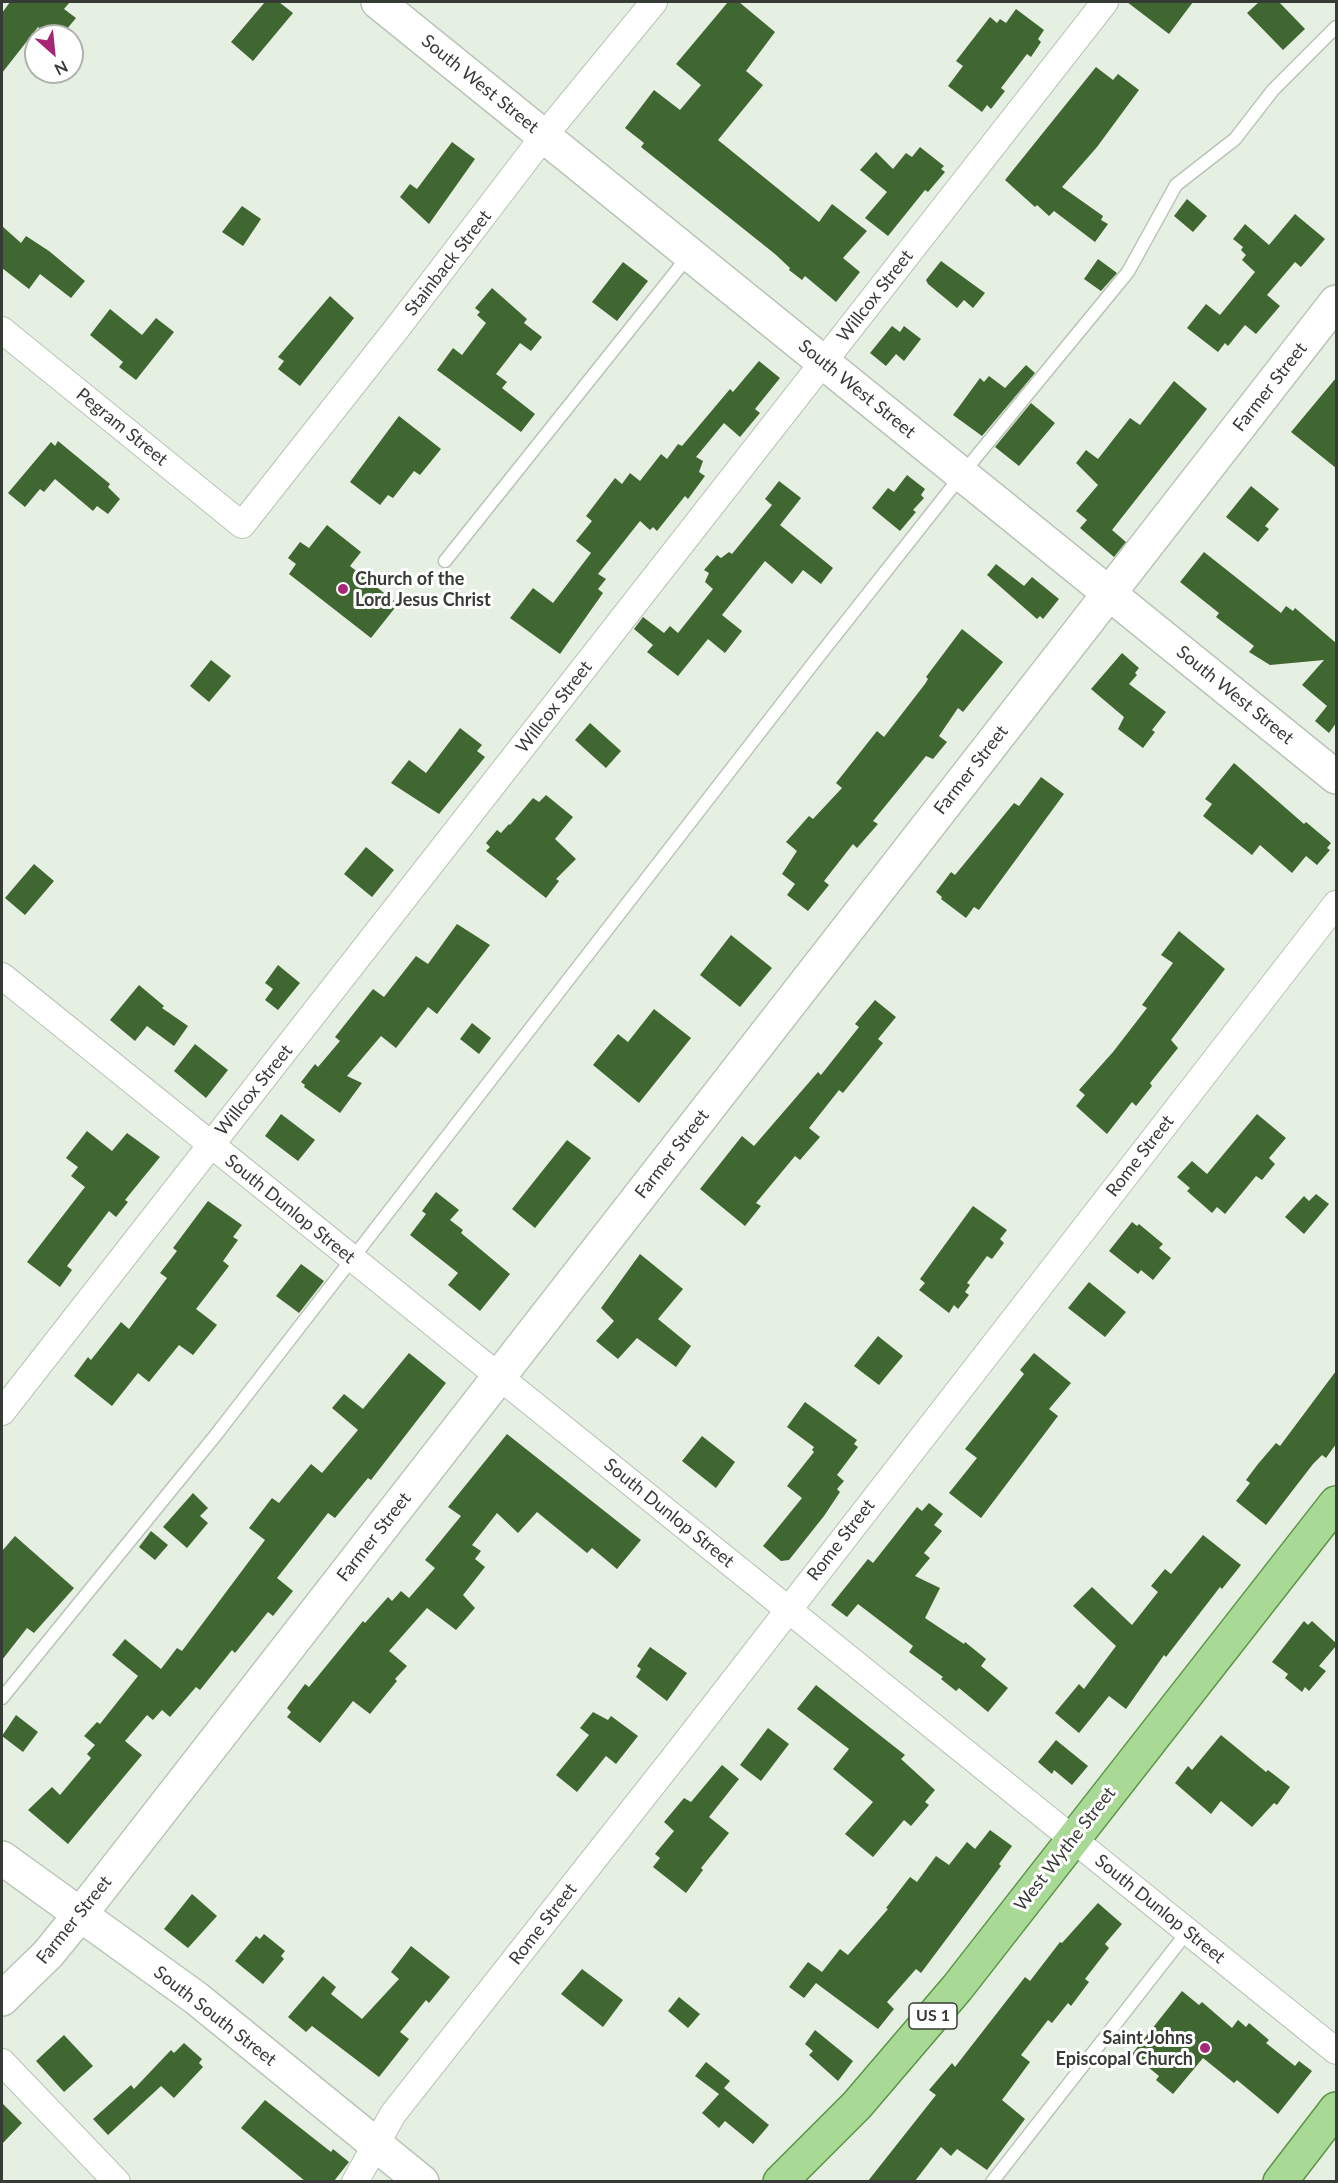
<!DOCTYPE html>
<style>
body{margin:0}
#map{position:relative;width:1338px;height:2183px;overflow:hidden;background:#e5efe2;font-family:Lato,sans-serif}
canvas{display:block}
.frame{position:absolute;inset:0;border:3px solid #373b36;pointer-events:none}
.north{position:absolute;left:24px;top:24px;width:60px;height:60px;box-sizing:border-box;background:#fff;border:2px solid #afb1af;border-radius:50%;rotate:153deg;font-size:16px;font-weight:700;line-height:24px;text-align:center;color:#373b36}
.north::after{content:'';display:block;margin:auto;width:21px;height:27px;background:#a72776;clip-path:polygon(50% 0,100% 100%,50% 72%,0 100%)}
</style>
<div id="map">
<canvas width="1338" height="2183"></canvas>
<div class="frame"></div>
<div class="north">N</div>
</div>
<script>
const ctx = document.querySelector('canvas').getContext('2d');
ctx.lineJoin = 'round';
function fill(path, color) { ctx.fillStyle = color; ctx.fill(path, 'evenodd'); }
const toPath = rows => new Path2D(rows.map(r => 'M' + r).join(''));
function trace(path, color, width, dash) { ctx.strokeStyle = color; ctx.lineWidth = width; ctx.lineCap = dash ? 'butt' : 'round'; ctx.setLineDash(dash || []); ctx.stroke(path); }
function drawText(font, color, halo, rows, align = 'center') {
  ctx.font = font + ' Lato,sans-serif'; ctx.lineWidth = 6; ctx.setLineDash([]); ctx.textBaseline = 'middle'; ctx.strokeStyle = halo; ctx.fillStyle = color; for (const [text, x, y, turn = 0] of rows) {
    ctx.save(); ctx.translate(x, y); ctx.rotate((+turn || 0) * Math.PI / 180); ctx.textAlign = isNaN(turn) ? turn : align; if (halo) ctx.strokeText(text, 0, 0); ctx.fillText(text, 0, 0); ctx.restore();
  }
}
fill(toPath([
 [10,2,70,2,64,9,76,18,61,36,50,36,38,27,2,73,2,13],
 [265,2,279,2,293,13,253,61,231,42],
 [728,2,739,2,775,32,746,71,763,85,718,140,819,222,832,204,867,231,843,258,860,272,836,302,805,276,802,280,789,270,790,268,775,254,641,147,644,143,625,128,654,90,680,110,701,85,676,64],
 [1127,2,1193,2,1169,34],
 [1259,2,1279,2,1305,29,1283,50,1247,13],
 [1016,9,1044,30,1038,39,1041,42,1031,57,1027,54,1001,88,1005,91,991,109,987,105,982,112,948,86,963,66,956,61,990,17,997,23,1000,19,1006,23],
 [1096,67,1113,80,1118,74,1139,90,1097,147,1062,187,1103,216,1101,220,1108,224,1095,242,1054,211,1049,216,1037,205,1035,207,1005,180],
 [452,142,475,159,429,224,400,197,410,184,417,189],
 [920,147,944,166,941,169,945,172,928,192,925,190,888,236,865,218,887,192,860,170,876,152,893,169,906,153,912,157],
 [1187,199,1207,216,1193,232,1174,216],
 [242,206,261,219,243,246,222,232],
 [1295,214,1325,239,1301,267,1295,262,1267,295,1280,306,1256,334,1245,325,1228,346,1225,343,1218,352,1187,328,1206,304,1220,315,1255,272,1242,260,1246,255,1241,250,1243,247,1233,239,1245,224,1269,245],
 [2,226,21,243,26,236,49,251,85,281,71,298,40,274,29,289,2,268],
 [1098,259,1117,273,1101,291,1084,279],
 [941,261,985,293,973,308,964,300,957,308,928,284,926,280],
 [623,262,648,281,617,321,592,302],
 [492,288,527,319,524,323,542,337,531,351,520,343,496,374,507,382,502,388,535,414,521,432,437,370,453,348,462,355,486,323,477,315,480,312,475,308],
 [330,296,354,318,300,386,278,369,284,361,278,357],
 [110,309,142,335,156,318,174,332,136,380,119,367,123,362,90,335],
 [892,326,900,332,904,326,921,339,904,361,896,354,886,366,870,353],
 [759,361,780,378,755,409,760,413,740,437,724,423,696,457,703,461,699,472,705,476,688,499,685,496,657,531,653,527,650,530,640,521,598,574,606,579,598,589,603,593,560,654,510,618,533,588,553,603,591,553,576,541,592,521,586,516,615,478,622,484,630,473,640,481,661,454,667,459,678,444,682,446,730,389,733,392],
 [1026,365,1035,373,982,436,953,415,980,378,984,382,989,376,1005,388],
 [1336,378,1336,468,1291,432],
 [1174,381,1207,409,1112,530,1126,542,1114,557,1080,528,1087,520,1076,511,1098,485,1076,463,1086,450,1098,459,1130,418,1140,425],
 [1031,403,1055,423,1019,466,995,447],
 [399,416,441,449,420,475,414,471,393,498,388,495,380,505,350,482],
 [58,441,110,484,108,487,120,499,108,514,97,506,93,511,55,479,44,492,40,489,25,507,8,493,51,442,55,446],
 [907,475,925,489,921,495,924,498,913,510,916,512,900,531,872,508,888,488,894,492],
 [779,481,801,498,780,525,833,568,821,584,803,570,792,584,765,561,722,615,742,631,725,653,708,639,678,676,647,652,653,645,634,629,643,617,664,633,670,626,678,633,713,589,705,582,709,573,704,570,717,555,721,558,729,552,732,554,772,505,765,499],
 [1251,486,1279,509,1265,526,1269,529,1258,542,1226,517],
 [327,525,361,552,350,566,398,604,371,638,289,574,296,564,288,558,300,542,309,548],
 [1204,552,1281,613,1286,606,1293,611,1295,608,1336,643,1336,723,1329,733,1315,721,1327,706,1302,685,1324,660,1270,665,1249,652,1254,646,1216,617,1219,613,1180,582],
 [996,564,1024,586,1032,577,1059,599,1043,619,1040,616,1037,619,987,575],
 [962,629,1003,662,963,712,958,708,939,736,947,742,933,759,926,756,873,821,878,824,857,848,853,844,824,881,829,885,808,911,787,895,795,884,782,874,797,851,786,842,809,816,813,819,842,788,836,783,877,731,884,737,925,684,928,679,926,677],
 [1122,653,1139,668,1135,673,1137,675,1129,684,1166,712,1152,730,1155,732,1143,748,1118,729,1124,717,1091,689],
 [211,660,231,676,209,702,190,686],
 [590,723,621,751,606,768,575,740],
 [460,728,482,745,477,751,485,757,439,814,391,783,409,760,426,773],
 [1234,763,1304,824,1306,822,1331,843,1327,848,1330,850,1317,865,1306,856,1292,873,1260,845,1252,855,1203,816,1212,804,1205,799],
 [1041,777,1064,794,979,910,974,907,966,918,941,899,942,897,936,892,951,872,955,875,1014,803,1019,806],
 [546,795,573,817,555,839,576,859,556,879,559,881,546,898,486,851,490,847,486,843,497,830,501,833,509,824,510,825,533,798,539,802],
 [366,847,394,870,372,897,344,874],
 [34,864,54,881,25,915,5,898],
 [457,924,490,945,437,1014,428,1007,396,1048,381,1036,347,1076,362,1083,340,1113,304,1087,305,1085,301,1082,315,1064,318,1067,340,1041,335,1037,373,989,384,997,416,956,428,964],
 [1179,931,1225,969,1171,1040,1178,1048,1150,1083,1152,1086,1136,1106,1132,1102,1107,1134,1076,1106,1085,1095,1079,1090,1113,1052,1147,1008,1142,1005,1173,963,1161,955],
 [731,935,772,968,740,1007,700,975],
 [278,965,300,983,278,1010,265,1000,273,989,265,983],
 [139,985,164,1006,162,1008,188,1026,174,1046,147,1026,135,1041,110,1020],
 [875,1000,896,1017,878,1039,883,1043,843,1093,839,1090,809,1128,820,1137,800,1160,795,1156,756,1203,761,1206,745,1226,700,1189,742,1136,754,1146,818,1072,821,1075,859,1027,855,1024],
 [654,1009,691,1038,639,1103,593,1065,618,1034,628,1042],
 [472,1023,491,1038,479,1054,460,1039],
 [195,1044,228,1070,206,1098,174,1071],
 [281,1114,315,1140,298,1161,265,1136],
 [1257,1114,1286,1138,1269,1158,1275,1164,1262,1180,1256,1176,1225,1214,1217,1207,1212,1213,1187,1191,1190,1188,1177,1177,1192,1161,1207,1174],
 [87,1131,112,1151,127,1133,160,1157,125,1200,128,1202,116,1217,109,1211,67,1266,72,1270,60,1287,27,1262,85,1187,71,1176,78,1167,66,1158],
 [567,1140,591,1158,535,1228,512,1209],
 [436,1192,459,1210,450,1220,463,1230,461,1233,510,1274,480,1311,448,1285,458,1273,410,1235,426,1214,422,1211],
 [1316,1194,1329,1204,1304,1234,1285,1217,1304,1196,1309,1201],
 [208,1201,242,1225,233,1237,238,1240,223,1261,229,1266,196,1309,217,1325,193,1355,179,1345,149,1382,138,1373,112,1406,74,1376,88,1357,91,1360,121,1322,129,1329,167,1278,160,1273,177,1251,173,1248],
 [973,1206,1007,1230,1000,1239,1004,1243,992,1259,987,1256,967,1283,970,1285,965,1292,969,1295,958,1309,954,1305,949,1313,919,1290,925,1283,920,1279],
 [1132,1222,1137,1226,1139,1224,1163,1244,1159,1248,1171,1258,1153,1280,1141,1270,1138,1274,1109,1251],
 [640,1254,683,1289,658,1319,691,1346,676,1367,637,1338,618,1359,596,1341,614,1321,601,1308],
 [301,1264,324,1281,299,1313,276,1296],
 [1089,1282,1126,1312,1105,1337,1068,1308],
 [878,1336,903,1356,879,1385,854,1366],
 [409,1353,446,1383,371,1480,368,1478,335,1518,328,1513,277,1578,293,1591,273,1616,268,1612,235,1653,232,1650,200,1690,196,1687,170,1717,162,1710,153,1720,147,1715,125,1741,142,1755,68,1844,28,1810,52,1787,60,1795,91,1758,87,1754,95,1745,84,1736,97,1722,100,1724,138,1676,112,1655,125,1639,161,1669,177,1648,182,1651,265,1540,249,1528,272,1498,279,1503,311,1464,322,1473,358,1430,332,1408,344,1394,363,1409],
 [1034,1353,1071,1383,1049,1409,1058,1416,981,1518,949,1493,977,1458,965,1449,1024,1374,1020,1370],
 [1336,1371,1336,1444,1326,1458,1322,1455,1313,1464,1266,1525,1236,1501,1250,1483,1246,1480,1258,1464,1276,1443,1280,1446],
 [805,1402,857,1440,854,1444,858,1447,837,1475,844,1481,837,1489,840,1492,824,1516,789,1560,781,1561,763,1546,802,1498,787,1486,814,1452,812,1450,814,1447,787,1427],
 [507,1434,641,1540,617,1569,592,1548,587,1553,537,1512,518,1533,497,1513,472,1545,481,1551,475,1559,485,1567,463,1595,475,1608,456,1630,427,1608,389,1651,407,1666,395,1679,397,1681,370,1714,353,1701,320,1743,287,1717,291,1712,287,1708,305,1684,309,1687,363,1621,365,1623,388,1597,392,1601,401,1591,409,1598,435,1568,425,1560,461,1516,448,1507],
 [702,1436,735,1462,716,1488,682,1461],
 [193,1493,208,1508,200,1516,208,1523,187,1548,163,1527],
 [929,1503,943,1514,934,1525,942,1531,924,1553,930,1558,915,1576,940,1588,925,1618,964,1644,965,1642,986,1659,981,1666,1008,1688,988,1712,959,1688,956,1691,941,1679,943,1677,909,1652,913,1646,858,1604,847,1617,831,1605,868,1559,873,1563,917,1507,922,1511],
 [151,1531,168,1545,155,1560,139,1547],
 [1203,1535,1241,1565,1222,1589,1220,1587,1166,1657,1164,1655,1126,1709,1109,1696,1079,1733,1055,1713,1079,1684,1084,1689,1116,1646,1073,1606,1092,1587,1132,1625,1158,1592,1151,1586,1165,1569,1171,1574],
 [15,1536,74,1588,34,1633,27,1628,2,1660,2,1551],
 [1304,1621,1308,1625,1312,1621,1336,1643,1336,1646,1319,1666,1326,1671,1309,1691,1305,1687,1302,1692,1285,1678,1288,1674,1272,1662],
 [650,1647,687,1673,667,1701,636,1677,641,1669,637,1666],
 [816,1685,905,1755,901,1759,935,1790,925,1802,929,1805,911,1826,904,1820,873,1857,845,1834,873,1802,833,1769,849,1749,797,1709],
 [593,1712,608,1720,611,1716,638,1736,616,1764,606,1756,577,1792,556,1775,589,1735,580,1728],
 [16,1715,38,1732,23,1752,2,1736],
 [768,1728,789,1744,761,1781,740,1765],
 [1221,1735,1266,1772,1268,1770,1290,1787,1277,1805,1274,1803,1252,1827,1221,1801,1211,1814,1175,1783,1188,1766,1192,1770],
 [1056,1740,1088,1766,1072,1785,1054,1770,1052,1774,1038,1762],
 [722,1765,739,1779,709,1817,729,1833,701,1868,703,1870,686,1893,653,1867,660,1858,655,1854,674,1831,664,1822,684,1798,691,1802],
 [990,1830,1012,1846,999,1864,1001,1866,921,1973,916,1969,887,2002,894,2009,878,2029,816,1983,804,1998,789,1987,808,1962,822,1972,840,1949,848,1955,888,1909,886,1908,910,1877,917,1882,936,1856,949,1865,967,1842,975,1849],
 [192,1894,217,1916,188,1948,164,1929],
 [1098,1903,1122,1924,1105,1944,1109,1948,1085,1979,1089,1982,1071,2006,1068,2003,1052,2023,1048,2020,1021,2055,1030,2062,1002,2100,1025,2119,987,2170,957,2149,951,2156,941,2147,915,2181,868,2181,936,2095,929,2090,952,2063,955,2067,1025,1977,1030,1981,1060,1942,1062,1943],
 [264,1934,285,1951,281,1956,284,1959,263,1984,235,1961,256,1936,260,1939],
 [411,1946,450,1977,429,2003,426,2000,400,2032,409,2039,379,2077,312,2026,306,2032,288,2017,323,1976,336,1987,331,1994,362,2019,399,1979,391,1972],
 [582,1969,623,2000,603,2027,561,1994],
 [1182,1991,1199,2005,1202,2002,1232,2028,1238,2020,1246,2027,1249,2023,1269,2040,1266,2043,1295,2066,1299,2061,1312,2071,1278,2114,1237,2080,1234,2083,1203,2058,1173,2094,1156,2080,1159,2076,1132,2054],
 [679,1997,700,2014,688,2028,668,2011],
 [815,2030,853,2061,838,2081,809,2055,813,2051,805,2044],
 [64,2035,93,2066,64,2092,36,2061],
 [184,2043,202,2059,199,2063,203,2067,174,2098,161,2086,108,2135,93,2119,131,2085,134,2089,171,2050,174,2053],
 [706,2062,730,2081,724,2088,769,2125,753,2144,725,2121,719,2128,702,2113,719,2094,695,2076],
 [265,2100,331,2152,333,2149,349,2162,334,2181,305,2181,241,2128],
 [2,2103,22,2123,2,2144]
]), '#406631');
const lane = toPath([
 [445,561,690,254],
 [2,1698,215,1436,815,661,976,457,1128,272,1176,185,1235,139,1273,90,1336,27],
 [992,2182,1188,1931]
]);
const street = toPath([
 [2,330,242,525,398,327,544,136,654,2],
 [2,976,1336,2051],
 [2,1412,1105,2],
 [2,2062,117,2182],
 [355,2182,393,2114,676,1755,1336,904]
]);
const secondary = toPath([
 [378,2,1336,777],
 [2,1858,196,1998,422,2182],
 [2,1999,48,1954,79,1916,1336,302]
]);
const primary = toPath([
 [780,2182,857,2105,957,1988,1336,1503],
 [1280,2182,1336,2109]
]);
trace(lane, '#b9c3b6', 15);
trace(street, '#b9c3b6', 28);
trace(secondary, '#b9c3b6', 36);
trace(primary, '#5c9346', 36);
trace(lane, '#fff', 12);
trace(street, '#fff', 26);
trace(secondary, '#fff', 33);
trace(primary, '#a9da95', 33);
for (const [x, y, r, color] of [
 [343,589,6,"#a72776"],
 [1205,2048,6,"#a72776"]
]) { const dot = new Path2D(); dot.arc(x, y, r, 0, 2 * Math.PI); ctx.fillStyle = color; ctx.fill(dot); trace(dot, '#fff', 2); }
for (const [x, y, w] of [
 [933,2016,48]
]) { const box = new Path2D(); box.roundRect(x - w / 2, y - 13, w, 26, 4.5); ctx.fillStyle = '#fff'; ctx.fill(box); trace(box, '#373b36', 1.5); }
drawText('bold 16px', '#373b36', null, [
 ["US 1",933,2016]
]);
drawText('18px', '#373b36', '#fff', [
 ["South West Street",480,84,39],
 ["Stainback Street",448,263,-52],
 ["Willcox Street",875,296,-52],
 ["Farmer Street",1270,387,-52],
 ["South West Street",857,389,39],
 ["Pegram Street",122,427,39],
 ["South West Street",1235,695,39],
 ["Willcox Street",554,707,-52],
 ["Farmer Street",971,770,-52],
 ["Willcox Street",254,1090,-51],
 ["Farmer Street",672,1154,-52],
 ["Rome Street",1140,1156,-52],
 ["South Dunlop Street",290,1209,39],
 ["South Dunlop Street",669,1513,39],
 ["Farmer Street",374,1537,-52],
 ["Rome Street",841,1540,-52],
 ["West Wythe Street",1065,1849,-52],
 ["South Dunlop Street",1160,1909,39],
 ["Farmer Street",74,1920,-51],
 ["Rome Street",543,1924,-52],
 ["South South Street",215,2016,38]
]);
drawText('bold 18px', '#373b36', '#fff', [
 ["Church of the",355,579],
 ["Lord Jesus Christ",355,600],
 ["Saint Johns",1193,2038,"right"],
 ["Episcopal Church",1193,2059,"right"]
], 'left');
</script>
